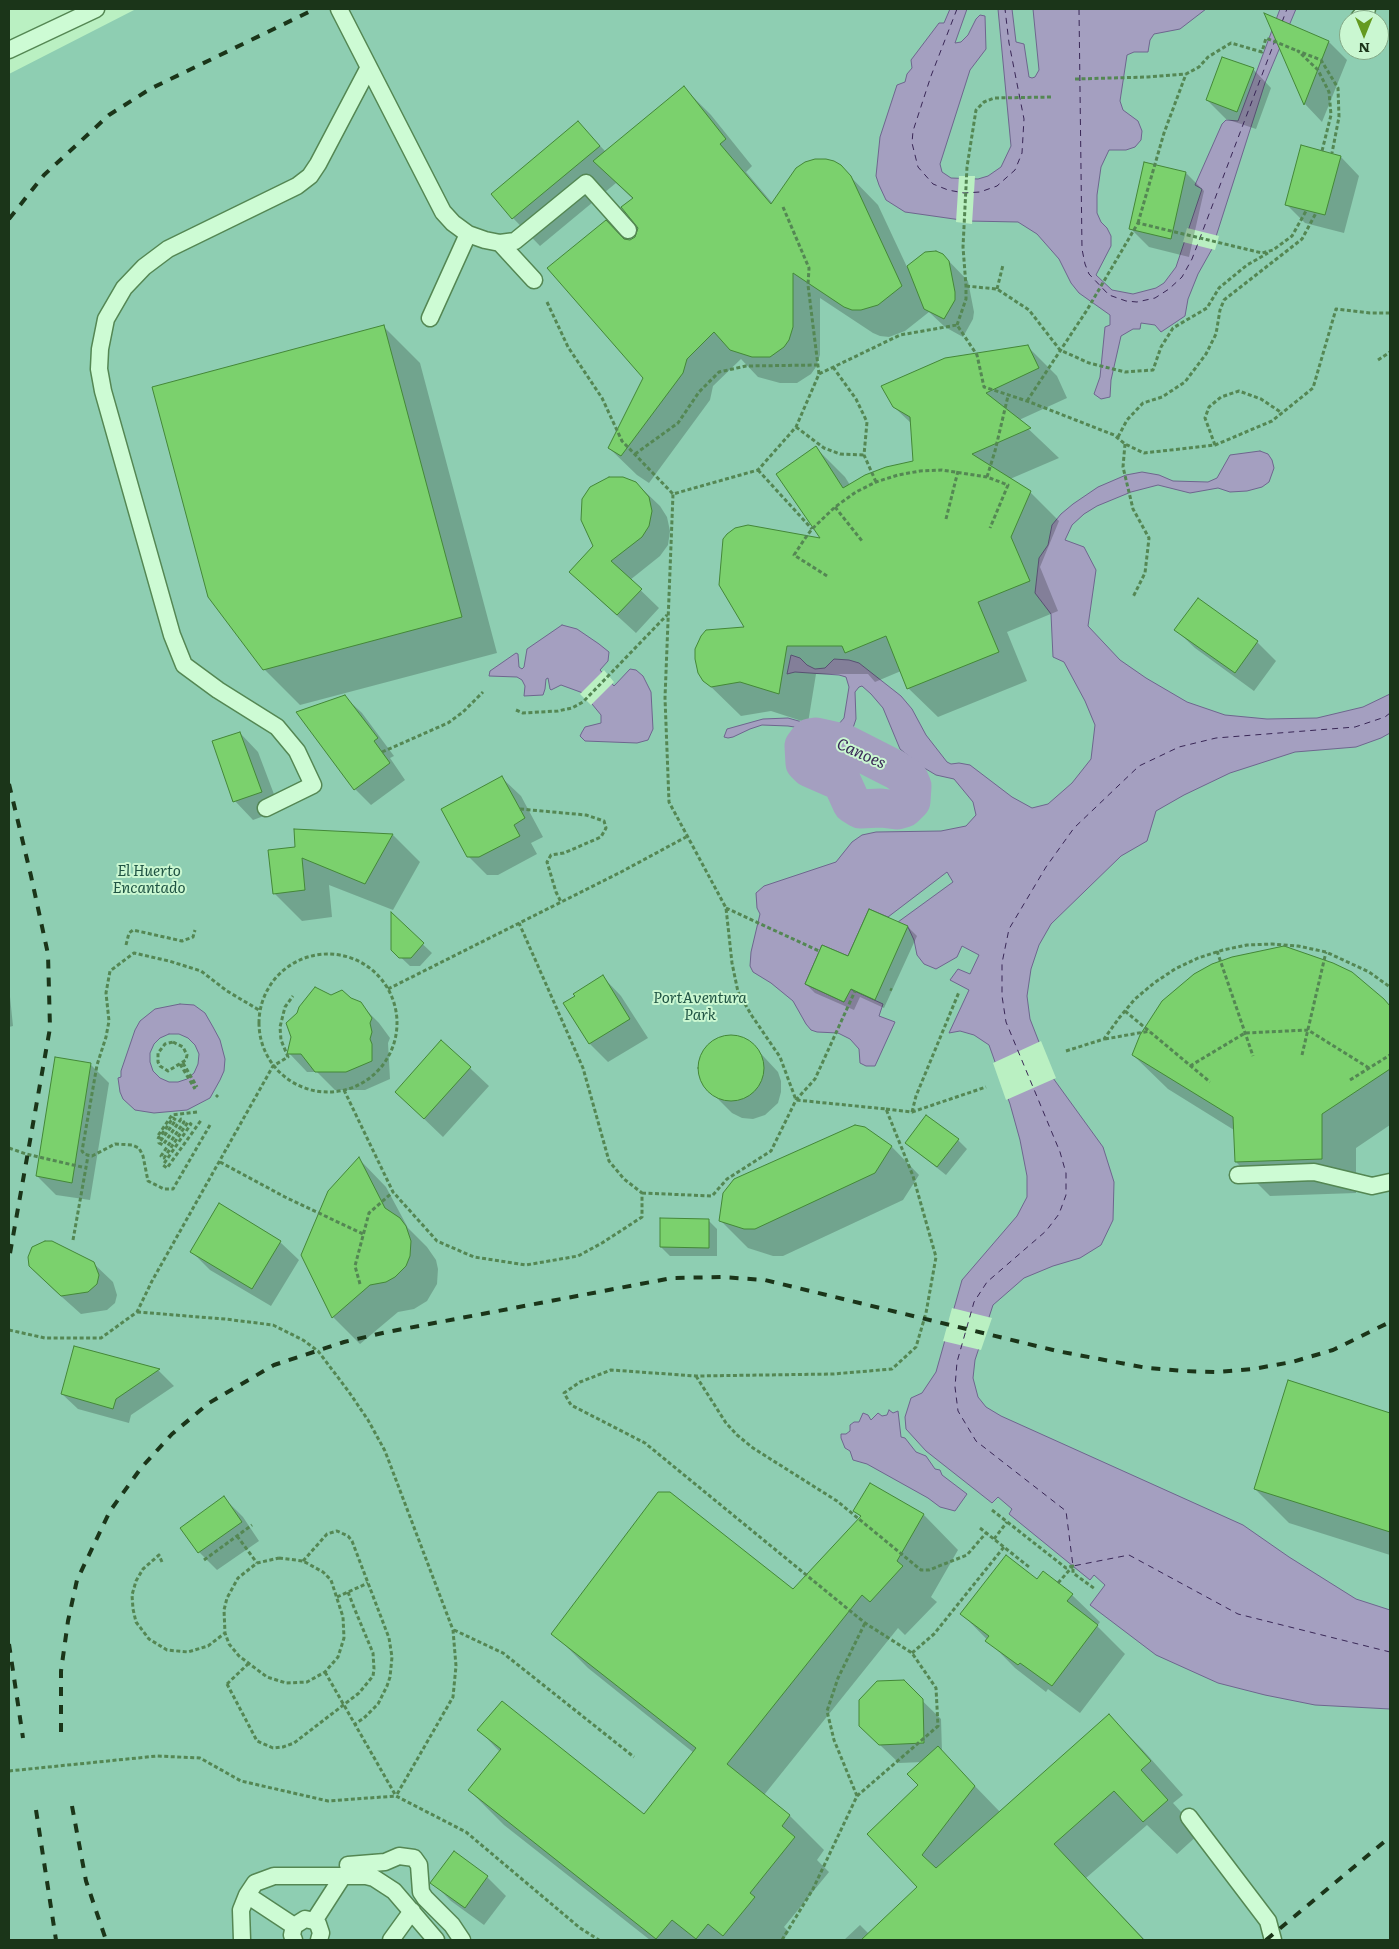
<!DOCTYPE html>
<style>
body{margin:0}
#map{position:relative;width:1399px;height:1949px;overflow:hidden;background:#baf0c2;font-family:Literata,serif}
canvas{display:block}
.frame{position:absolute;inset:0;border:10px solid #1b3519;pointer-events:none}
.north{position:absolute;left:1339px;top:10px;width:50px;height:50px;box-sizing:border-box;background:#caf7d1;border:1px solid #84a987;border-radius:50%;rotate:180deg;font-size:14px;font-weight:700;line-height:20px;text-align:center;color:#1b3519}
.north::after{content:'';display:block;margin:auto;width:18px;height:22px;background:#649a20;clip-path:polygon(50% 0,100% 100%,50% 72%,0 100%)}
</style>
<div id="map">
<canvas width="1399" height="1949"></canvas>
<div class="frame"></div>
<div class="north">N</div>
</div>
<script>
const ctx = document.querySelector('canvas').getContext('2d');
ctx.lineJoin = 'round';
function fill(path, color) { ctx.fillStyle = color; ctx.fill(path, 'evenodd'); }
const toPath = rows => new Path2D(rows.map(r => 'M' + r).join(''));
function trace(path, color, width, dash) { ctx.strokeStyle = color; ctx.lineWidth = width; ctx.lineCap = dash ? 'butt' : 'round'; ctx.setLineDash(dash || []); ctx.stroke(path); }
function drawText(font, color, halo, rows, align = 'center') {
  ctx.font = font + ' Literata,serif'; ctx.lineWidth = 4; ctx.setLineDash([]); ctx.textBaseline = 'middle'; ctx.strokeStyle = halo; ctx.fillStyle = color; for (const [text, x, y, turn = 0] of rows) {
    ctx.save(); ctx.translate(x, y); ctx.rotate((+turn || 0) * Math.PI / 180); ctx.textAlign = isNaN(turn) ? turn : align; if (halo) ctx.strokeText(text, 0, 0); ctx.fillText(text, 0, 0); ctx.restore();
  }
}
fill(toPath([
 [136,9,1390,9,1390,1940,9,1940,9,74],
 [1349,20,1379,20,1379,50,1349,50]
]), '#8eceb2');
const water = toPath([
 [950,9,967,9,955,43,961,42,968,35,976,19,980,15,985,16,986,49,970,70,940,164,942,172,951,178,978,179,988,176,1001,167,1011,146,998,9,1012,9,1016,42,1024,44,1029,77,1032,78,1035,77,1039,70,1033,9,1206,9,1180,29,1154,34,1150,40,1148,52,1134,52,1127,55,1120,101,1123,110,1138,121,1142,131,1141,140,1135,147,1126,150,1109,150,1101,167,1097,195,1097,213,1101,222,1107,228,1111,236,1111,246,1096,275,1112,290,1133,294,1156,288,1164,283,1176,267,1202,189,1195,185,1222,124,1226,120,1238,121,1280,9,1296,9,1265,83,1212,249,1198,274,1188,299,1185,316,1161,332,1155,325,1141,323,1140,329,1133,329,1121,336,1111,380,1110,397,1101,399,1094,394,1100,377,1105,327,1110,325,1110,315,1079,293,1071,283,1059,259,1037,234,1018,222,968,221,905,212,886,200,879,185,876,176,880,137,897,85,905,82,907,74,912,68,911,60,939,23,944,23,950,9],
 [1260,451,1268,454,1272,460,1274,468,1269,482,1262,487,1247,491,1230,492,1218,488,1190,493,1158,485,1131,492,1097,506,1084,514,1072,525,1065,540,1084,547,1096,570,1088,626,1120,660,1146,678,1187,702,1225,715,1267,719,1317,718,1363,707,1390,694,1390,733,1381,738,1356,747,1295,752,1230,773,1184,795,1156,811,1147,841,1121,856,1051,924,1039,945,1031,969,1027,996,1030,1019,1053,1078,1103,1147,1114,1182,1113,1220,1101,1245,1080,1258,1053,1266,1024,1278,993,1305,975,1360,973,1378,978,1397,986,1407,1001,1416,1243,1525,1289,1557,1356,1599,1390,1610,1390,1709,1315,1705,1265,1695,1218,1683,1156,1655,1090,1605,1105,1585,1094,1575,1090,1580,1009,1514,1012,1509,998,1497,992,1503,926,1451,906,1429,905,1417,911,1398,922,1393,936,1372,962,1280,1017,1216,1027,1197,1027,1176,1020,1140,1010,1104,989,1045,974,1035,960,1031,949,1033,969,990,950,980,958,969,970,974,979,955,962,946,957,957,936,969,924,964,917,955,914,940,908,927,898,922,953,882,947,872,888,917,869,909,848,956,822,945,805,984,844,1002,850,989,883,1004,879,1016,895,1022,875,1066,866,1066,860,1063,859,1049,850,1039,838,1033,817,1032,811,1030,806,1024,793,1001,771,983,753,972,750,966,751,952,760,914,757,908,756,893,764,886,836,862,852,842,862,835,876,832,941,831,966,826,976,815,973,802,954,779,936,775,921,766,900,749,883,708,871,694,862,686,859,687,855,692,856,719,852,731,832,733,788,726,762,725,750,729,733,737,728,738,724,737,727,729,763,719,788,718,820,727,838,725,844,718,849,687,846,677,839,675,795,672,787,674,791,655,800,658,807,665,815,669,825,668,834,659,849,660,859,663,901,696,912,709,926,735,947,762,951,764,959,763,970,765,1012,797,1032,808,1048,804,1072,783,1091,759,1095,725,1085,701,1064,662,1053,657,1051,614,1035,593,1039,558,1048,545,1052,525,1061,514,1073,504,1098,487,1126,475,1142,472,1159,475,1173,481,1208,482,1217,478,1230,455,1260,451],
 [562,625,577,629,599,644,609,652,608,661,600,670,614,686,630,669,636,670,643,676,651,692,653,729,648,740,637,743,585,741,580,736,582,732,585,727,601,723,601,715,583,693,561,685,551,690,550,689,548,678,546,679,545,689,543,695,524,696,525,686,522,680,517,677,489,676,490,671,516,653,518,654,519,667,522,669,524,667,527,649,562,625],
 [180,1004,194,1005,205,1013,213,1027,220,1040,225,1059,224,1071,220,1080,210,1098,187,1110,154,1113,135,1110,123,1099,120,1092,118,1078,121,1077,121,1071,135,1030,140,1021,155,1009,180,1004],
 [169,1034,179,1034,188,1038,195,1045,199,1054,198,1064,194,1073,187,1079,178,1082,169,1082,160,1078,153,1071,150,1062,150,1053,154,1044,160,1038,169,1034],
 [889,1410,893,1413,898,1411,901,1437,905,1438,916,1452,926,1456,935,1469,940,1470,942,1475,967,1494,955,1511,940,1507,928,1498,867,1464,853,1460,850,1451,845,1448,841,1438,841,1434,846,1434,850,1431,850,1425,854,1422,859,1422,863,1413,868,1415,871,1420,878,1413,882,1416,887,1415,889,1410]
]);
fill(water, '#a49fc0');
trace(water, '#6e668e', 1);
fill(toPath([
 [959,176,975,176,972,224,956,222],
 [1187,228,1219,236,1215,250,1183,242],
 [604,670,614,682,591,705,580,694],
 [1041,1041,1056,1078,1006,1100,993,1063],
 [952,1308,992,1318,981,1350,943,1341]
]), '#baf0c2');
fill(toPath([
 [1266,15,1329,42,1347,60,1322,122,1305,104],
 [1253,69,1271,88,1256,129,1226,119,1207,100],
 [684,88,711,115,752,166,746,172,773,204,840,166,878,205,907,267,925,253,943,255,968,281,974,312,973,319,963,337,945,327,929,312,905,331,889,337,880,336,873,333,820,298,820,355,816,367,811,374,797,383,780,383,758,377,741,359,713,386,710,400,649,483,637,475,609,448,645,378,630,241,636,238,639,227,633,199,616,183,540,246,513,218,578,123,606,152],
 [1302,147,1341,157,1359,176,1344,233,1305,223,1286,204],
 [1186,173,1204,191,1189,257,1149,247,1130,228],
 [384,327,420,363,497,653,300,705,264,669],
 [1028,347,1057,376,1067,398,1019,420,1059,458,1010,479,1030,492,1059,521,1040,567,1058,611,1007,632,1027,681,938,717,908,688,901,671,875,682,868,674,816,674,808,723,771,711,741,716,704,680,746,628,822,540,816,448,845,477,850,485,914,462,912,424,894,407],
 [640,487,660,506,667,517,670,531,668,545,660,556,630,580,659,608,636,633,589,590,595,546],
 [1198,600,1257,642,1276,661,1254,691,1195,648,1176,630],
 [345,697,362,713,394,756,390,758,405,780,371,805,355,789],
 [240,733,258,752,280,810,253,820,235,801],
 [502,778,521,796,543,837,531,843,537,854,498,875,487,875,468,856],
 [295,830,393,835,420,862,393,910,329,885,332,917,302,921,274,893,297,848],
 [870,910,908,927,917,936,884,1008,860,997,854,1010,815,993,806,984,848,958],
 [392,915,432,953,420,966,410,966,392,949],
 [603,977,621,996,648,1038,608,1062,590,1044],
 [9,987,13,1026,9,1027],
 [331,996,351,999,360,1004,379,1023,390,1038,388,1043,390,1079,365,1090,335,1090,317,1072,307,1072,289,1053,298,1014],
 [1383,1000,1390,1006,1390,1125,1356,1148,1356,1193,1270,1196,1236,1162,1234,1130,1168,1089,1133,1055],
 [730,1037,741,1038,752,1044,778,1072,781,1081,781,1092,778,1103,765,1115,753,1119,742,1118,732,1113,706,1087,701,1078,699,1067,701,1057,709,1045,717,1040],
 [442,1042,489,1086,443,1137,396,1092],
 [90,1064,109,1083,90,1200,56,1195,37,1176],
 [855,1126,865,1128,892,1147,919,1175,903,1200,783,1256,773,1256,748,1248,720,1220,734,1180],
 [958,1140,967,1149,946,1175,906,1143],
 [359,1159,386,1187,408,1228,427,1247,436,1260,438,1269,437,1284,427,1301,414,1309,398,1312,360,1344,333,1317],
 [708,1220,717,1229,717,1256,670,1256,661,1247],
 [52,1242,93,1263,113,1282,117,1295,115,1303,107,1310,81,1314,53,1289,33,1270,33,1247,38,1244],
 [280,1242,299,1260,271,1306,210,1270,191,1251],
 [75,1347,159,1371,174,1386,131,1415,129,1423,78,1409,62,1394],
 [1289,1382,1390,1414,1390,1555,1289,1523,1255,1489],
 [870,1485,924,1515,958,1550,931,1597,937,1602,905,1635,898,1628,764,1795,790,1816,824,1850,817,1860,829,1872,784,1927,789,1932,783,1940,650,1940,504,1825,469,1790,500,1752,479,1730,644,1815,694,1753,588,1668,553,1633,793,1591,861,1517,855,1511],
 [224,1498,243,1517,259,1541,217,1570,199,1552],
 [1037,1581,1072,1595,1100,1622,1097,1626,1125,1654,1080,1713,1048,1689,1046,1692,1015,1668,962,1614],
 [903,1682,941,1719,942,1752,1000,1812,1109,1716,1142,1749,1183,1795,1173,1803,1200,1833,1177,1854,1147,1825,1086,1878,1145,1940,844,1940,860,1925,869,1934,918,1887,920,1785,923,1762,899,1763,880,1745],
 [454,1853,487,1877,506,1896,484,1925,451,1901,432,1882]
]), '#0003');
trace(toPath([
 [816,737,843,743,896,770,909,779,912,786,911,801,904,808,897,810,881,808,860,809,852,804,842,782,810,768,805,763,804,746,810,738,816,737]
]), '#a49fc0', 39);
trace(toPath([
 [957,9,931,76,913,131,912,143,918,167,933,184,948,190,964,193,980,192,997,186,1015,170,1022,153,1024,119,1009,43,1005,9],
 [1079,9,1082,249,1085,264,1089,274,1109,295,1126,301,1137,302,1155,298,1169,289,1182,277,1192,259,1276,38],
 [1282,22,1287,9],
 [1390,713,1385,717,1355,727,1216,738,1179,747,1139,766,1074,828,1046,867,1009,929,1002,963,1002,996,1006,1022,1060,1152,1066,1173,1066,1195,1059,1214,1046,1231,987,1282,974,1302,957,1362,955,1387,958,1411,976,1441,1066,1511,1073,1566,1129,1555,1238,1614,1390,1652]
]), '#392756', 1, [6, 5]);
const building = toPath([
 [1264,13,1329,41,1304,105,1264,13],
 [1222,57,1254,68,1237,112,1206,100,1222,57],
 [684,86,726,139,720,144,771,204,796,168,805,162,815,159,826,159,834,161,841,165,851,176,902,286,878,305,861,310,852,310,844,307,793,273,793,327,789,340,784,347,770,357,752,357,730,350,714,332,687,359,683,373,621,456,608,448,643,378,547,268,606,220,624,239,630,240,635,237,638,228,621,207,633,198,593,161,684,86],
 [578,121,600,146,512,219,491,194,578,121],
 [1301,145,1341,156,1325,215,1285,205,1301,145],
 [1144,162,1186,172,1171,239,1129,229,1144,162],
 [936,251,943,254,949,261,955,292,955,300,944,319,924,309,907,266,925,252,936,251],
 [384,325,462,617,263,670,208,597,152,387,384,325],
 [1028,345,1039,368,986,393,1031,428,972,454,1031,491,1011,537,1030,581,978,602,999,652,907,689,886,636,845,653,842,646,787,646,779,694,740,682,711,687,703,681,698,673,695,659,695,649,701,636,706,630,744,627,719,585,723,539,727,534,735,528,748,525,820,538,776,474,816,446,843,488,865,475,886,467,913,461,910,417,893,407,881,386,945,358,1028,345],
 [609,477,623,477,636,482,649,497,652,511,649,526,642,537,611,561,642,589,617,615,569,572,593,546,581,520,582,499,590,487,609,477],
 [1198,598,1258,641,1235,673,1174,630,1198,598],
 [345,695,378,738,374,741,390,763,354,790,296,712,345,695],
 [240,732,262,792,233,802,212,741,240,732],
 [502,776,525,818,514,825,520,836,479,857,467,857,441,809,502,776],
 [294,829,393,834,365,884,302,858,305,890,273,894,268,850,295,847,294,829],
 [869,909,908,926,875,1000,851,989,844,1002,805,984,822,945,848,956,869,909],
 [391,912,424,943,411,958,399,958,391,950,391,912],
 [1284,946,1333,963,1352,972,1384,999,1390,1006,1390,1069,1322,1114,1322,1159,1235,1162,1233,1117,1132,1055,1140,1035,1162,1001,1194,974,1212,964,1232,957,1284,946],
 [603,975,630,1019,589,1044,563,1003,575,996,573,994,603,975],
 [315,987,331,995,342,990,351,998,361,1002,372,1018,370,1023,372,1032,370,1039,372,1044,372,1061,346,1072,315,1072,301,1054,287,1054,291,1037,286,1023,297,1013,299,1007,315,987],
 '698 1068a33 33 0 1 1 66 0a33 33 0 1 1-66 0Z',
 [441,1040,471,1067,424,1119,395,1092,441,1040],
 [55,1057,91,1063,72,1183,36,1176,55,1057],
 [926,1115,959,1139,937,1167,905,1143,926,1115],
 [855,1125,865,1127,892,1146,875,1173,755,1229,744,1229,719,1221,723,1193,734,1179,855,1125],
 [359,1157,385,1208,400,1218,406,1226,411,1241,410,1256,406,1266,395,1277,386,1282,370,1285,332,1318,301,1255,328,1191,359,1157],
 [219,1203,281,1241,252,1289,190,1252,219,1203],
 [660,1218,709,1219,709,1248,660,1247,660,1218],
 [45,1241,52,1241,94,1262,99,1275,97,1284,88,1292,61,1296,29,1266,28,1257,32,1247,45,1241],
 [74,1346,160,1369,116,1399,113,1409,61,1394,74,1346],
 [1288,1380,1390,1413,1390,1532,1254,1489,1288,1380],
 [870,1483,924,1514,897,1561,903,1566,870,1602,862,1595,727,1764,790,1815,782,1826,795,1837,750,1893,755,1897,723,1936,708,1924,696,1939,672,1920,656,1939,468,1790,501,1749,477,1730,502,1701,644,1814,696,1748,551,1634,658,1492,670,1492,793,1589,861,1516,853,1511,870,1483],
 [224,1496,242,1522,198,1553,180,1528,224,1496],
 [1006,1555,1037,1579,1043,1571,1073,1594,1067,1601,1098,1625,1052,1686,1020,1663,1018,1665,985,1641,989,1636,960,1614,1006,1555],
 [904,1680,923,1699,924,1743,879,1745,859,1726,859,1700,877,1681,904,1680],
 [1109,1714,1151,1761,1141,1770,1168,1800,1143,1822,1114,1791,1054,1844,1144,1940,861,1940,917,1887,867,1834,918,1785,907,1774,938,1746,975,1786,922,1855,936,1868,1109,1714],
 [454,1851,488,1876,465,1908,430,1883,454,1851]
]);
fill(building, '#7bd16d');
trace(building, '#448838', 1);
const lane = toPath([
 [339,9,443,212,453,223,468,234,485,240,500,243,515,241,586,183,628,230],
 [1359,18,1367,9],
 [9,50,96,9],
 [500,243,534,280],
 [430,318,468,234],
 [266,808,313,785,297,751,277,727,218,690,184,665,172,635,103,391,99,369,100,349,106,319,124,288,144,267,168,249,297,186,310,176,318,164,368,69],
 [1238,1175,1314,1172,1372,1186,1390,1182],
 [1189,1817,1268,1921,1273,1940],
 [348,1865,385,1862,399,1856,414,1858,419,1865,421,1892,425,1898,452,1925,462,1940],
 [314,1921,343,1876],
 [294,1926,247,1895,255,1883,274,1876,366,1876,374,1878,394,1891,436,1940],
 [242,1940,241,1910,247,1895],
 [294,1940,292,1935,294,1926,305,1919,314,1921,318,1924,321,1933,319,1940],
 [391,1940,412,1911]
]);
trace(lane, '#548753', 19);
trace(toPath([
 [1075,79,1148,77,1186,74,1199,67,1208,57,1231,43,1262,52,1266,38,1298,51],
 [1322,151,1331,115,1329,92,1318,70,1298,51,1321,60,1338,88,1339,117,1332,153],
 [783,207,809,268,808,285,819,374],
 [1138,223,1164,133,1186,74],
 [966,286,997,289,1029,310,1060,350,1089,363,1125,372,1153,370,1161,347,1173,328,1207,308,1219,288,1247,265,1268,253],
 [997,289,1003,265],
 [547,302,568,347,602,398,622,441,673,494],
 [957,325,966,299,966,286,963,247,967,167,976,110,984,102,994,98,1052,97],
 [1378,360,1390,352],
 [833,367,856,399,867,422,864,455,876,482],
 [1027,401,1087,310,1138,223,1262,253,1273,250,1292,236,1306,211],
 [796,427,824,448,840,454,864,455],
 [1118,437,1127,420,1143,403,1162,397,1185,382,1206,354,1216,334,1220,310,1224,300,1302,239,1316,213],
 [1125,444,1123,467,1133,509,1149,538,1145,573,1133,597],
 [1215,445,1205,418,1209,407,1221,397,1239,391,1261,399,1282,413],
 [635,454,678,423,699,392,719,372,746,366,819,365],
 [758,470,812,529],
 [987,477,995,451,1008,396],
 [835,507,862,541],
 [946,519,958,471],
 [827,576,794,555,806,537,812,529,835,507,856,492,876,482,898,475,920,471,942,470,987,477,1008,485,990,528],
 [516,710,523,713,558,711,572,708,583,702,667,615],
 [382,752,448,723,463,712,483,692],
 [520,809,586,815,604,821,606,828,601,837,564,853,551,855,547,862,556,892,561,902],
 [726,908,819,951],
 [126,945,129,933,133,930,182,941,193,937,195,930],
 [1217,951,1253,1056],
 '259 1023a69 69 0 1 1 138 0a69 69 0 1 1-138 0Z',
 [388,989,621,872,686,837],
 [890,989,892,990],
 [1125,1011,1210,1082],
 [1105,1039,1150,1031],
 [173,1042,183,1047,187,1055,186,1060,168,1071,160,1066,158,1062,158,1053,165,1044,173,1042],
 [1066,1051,1104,1039,1119,1018,1135,999,1154,983,1175,969,1198,958,1223,950,1247,945,1272,944,1298,946,1326,952,1369,972,1390,987],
 [1302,1055,1326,952],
 [183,1063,197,1087],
 [180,1064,195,1089],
 [1190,1066,1245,1033,1308,1030,1369,1068],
 [1350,1080,1390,1055],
 [344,1090,393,1192,437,1241,474,1257,526,1265,578,1256,602,1243,642,1217,642,1193,624,1179,609,1161,583,1068,519,923],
 [216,1097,218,1095],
 [886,1109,912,1112,986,1087],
 [197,1112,172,1115,157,1137,159,1138,173,1118,176,1120,159,1143,163,1145,181,1119,184,1122,161,1156,164,1158,188,1122,191,1124,163,1165,167,1168,202,1119],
 [912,1112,916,1096,959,992],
 [210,1125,173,1189,164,1189,148,1181,143,1156,139,1148,132,1145,115,1144,92,1156,84,1154,82,1151,97,1065,106,1037,109,1021,106,993,110,971,134,953,169,961,201,971,227,991,259,1010],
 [9,1148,26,1154,86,1168],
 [220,1162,285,1197,363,1234],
 [642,1193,712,1196,727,1179,771,1151,796,1100,815,1079,855,991],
 [73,1240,88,1156],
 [360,1284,355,1266,369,1213,393,1192],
 [137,1312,225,1319,273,1325,303,1340,318,1351,349,1392,368,1420,385,1451,453,1630,456,1666,453,1697,396,1796],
 [9,1330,45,1338,101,1338,137,1312,152,1281,273,1066,288,1057,281,1040,280,1027,285,1007,293,996],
 [696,1376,726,1423,737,1435,753,1448,837,1501,921,1570,929,1570,967,1555,986,1533],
 [992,1510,1066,1568,1073,1566,1073,1573,1095,1589],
 [980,1528,1029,1567],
 [237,1536,257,1563],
 [994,1539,1007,1522],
 [279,1558,303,1561,323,1572,331,1580,343,1617,344,1638,338,1657,325,1672,307,1682,286,1683,267,1677,239,1656,229,1644,225,1633,224,1610,227,1598,238,1578,257,1563,279,1558],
 [204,1560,252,1525],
 [303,1561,327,1534,337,1531,348,1536,352,1541,389,1638,392,1657,390,1677,387,1686,378,1704,364,1718,355,1724],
 [162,1562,159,1555,143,1569,136,1581,132,1595,133,1609,136,1622,149,1639,167,1650,188,1652,208,1646,225,1633],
 [1058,1583,1073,1566],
 [348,1592,355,1610],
 [337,1597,368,1583],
 [454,1630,503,1653,634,1757],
 [912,1653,934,1634,1004,1547],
 [325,1672,396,1796],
 [227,1684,249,1663],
 [9,1771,157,1756,200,1758,241,1781,328,1801,396,1796,466,1832,580,1928,599,1940],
 [857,1796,834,1740,827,1711,838,1678,865,1623],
 [782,1940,813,1889,857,1796,938,1726,936,1688,912,1653,865,1623,645,1443,571,1405,564,1393,580,1382,611,1370,696,1376,833,1374,892,1369,916,1347,926,1313,936,1257,913,1176,886,1109,796,1100,780,1057,752,1016,738,992,732,963,726,908,669,802,665,698,673,494,758,470,796,427,819,374,900,335,957,325,977,355,984,387,1027,401,1114,435,1125,444,1144,453,1215,445,1272,421,1313,388,1336,309,1370,313,1390,313]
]), '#548753', 3, [4, 2.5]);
trace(lane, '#cdfbd4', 16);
trace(toPath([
 [9,219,44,175,109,115,150,89,315,9],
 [9,784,31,876,48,954,50,1028,9,1259],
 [9,1644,23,1738],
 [61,1732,61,1671,68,1621,77,1580,110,1511,141,1468,172,1434,209,1403,274,1365,344,1342,387,1332,672,1278,722,1277,765,1280,1057,1351,1147,1368,1183,1371,1217,1372,1253,1369,1292,1362,1333,1350,1390,1322],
 [72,1806,86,1881,106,1940],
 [36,1810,56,1940],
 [1266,1940,1390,1837]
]), '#1b3519', 4, [9, 9]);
trace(toPath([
 [227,1684,257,1741,273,1748,283,1747,294,1743,359,1693,373,1676,374,1669,373,1653,355,1610]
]), '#548753', 3, [4, 2.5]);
drawText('italic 15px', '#1f5343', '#caf7d1', [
 ["El Huerto",149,872],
 ["Encantado",149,889],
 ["PortAventura",700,999],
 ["Park",700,1016]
]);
drawText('italic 16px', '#392756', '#caf7d1', [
 ["Canoes",861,754,24]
]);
</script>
